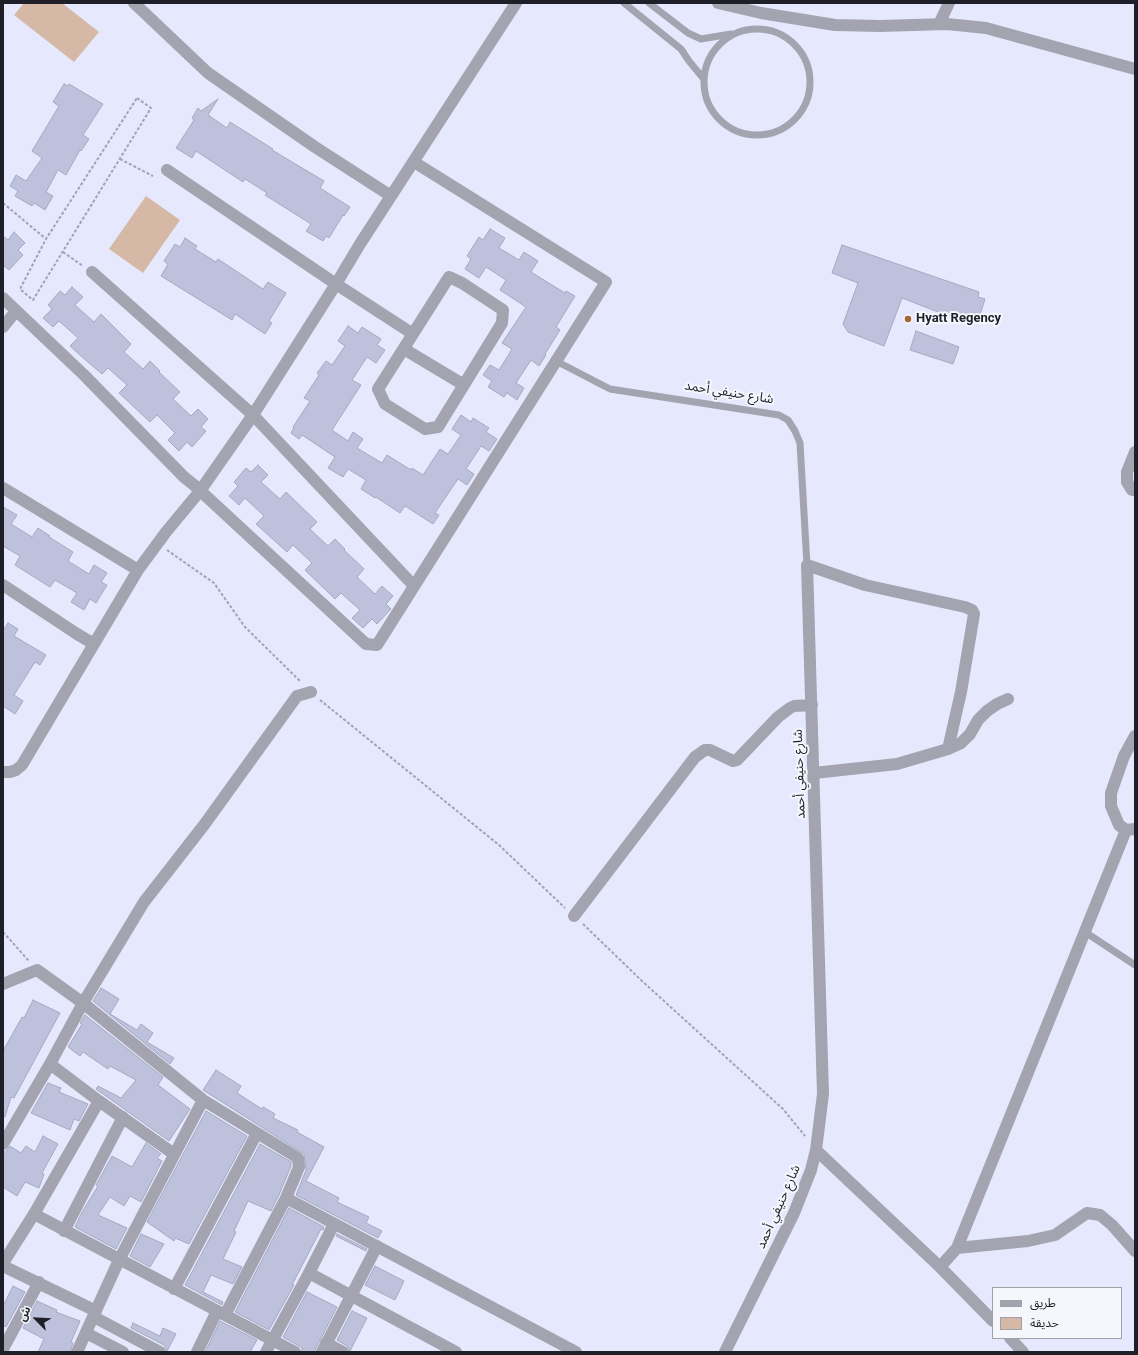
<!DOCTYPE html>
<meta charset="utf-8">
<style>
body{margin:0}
#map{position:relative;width:1138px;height:1355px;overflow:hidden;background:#e6e9fe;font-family:Roboto,"Noto Sans Arabic",sans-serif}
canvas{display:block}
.frame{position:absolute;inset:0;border:4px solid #1e1f28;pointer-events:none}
.legend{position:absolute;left:992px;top:1287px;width:130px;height:52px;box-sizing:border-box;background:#f6f7fd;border:1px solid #a0a1a8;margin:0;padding:5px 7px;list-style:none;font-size:12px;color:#1e1f28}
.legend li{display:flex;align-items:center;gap:8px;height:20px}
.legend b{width:20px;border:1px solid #a0a1a8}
.north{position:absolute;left:16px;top:1299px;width:40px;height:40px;-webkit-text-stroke:3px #f6f7fd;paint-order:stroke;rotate:294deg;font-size:11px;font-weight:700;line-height:16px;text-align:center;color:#1e1f28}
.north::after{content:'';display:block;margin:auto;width:14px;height:18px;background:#1e1f28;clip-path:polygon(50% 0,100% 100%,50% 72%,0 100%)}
</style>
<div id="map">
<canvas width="1138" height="1355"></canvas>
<div class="frame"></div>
<ul class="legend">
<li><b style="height:5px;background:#a3a4af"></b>طريق</li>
<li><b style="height:11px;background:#d5b9a6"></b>حديقة</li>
</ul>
<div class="north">ش</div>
</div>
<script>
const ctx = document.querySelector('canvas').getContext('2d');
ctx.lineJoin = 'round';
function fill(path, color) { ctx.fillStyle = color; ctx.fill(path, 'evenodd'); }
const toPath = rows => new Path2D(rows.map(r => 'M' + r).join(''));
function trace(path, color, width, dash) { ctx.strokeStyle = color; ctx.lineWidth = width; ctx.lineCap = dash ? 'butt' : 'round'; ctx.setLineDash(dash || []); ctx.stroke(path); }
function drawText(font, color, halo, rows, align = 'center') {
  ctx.font = font + ' Roboto,"Noto Sans Arabic",sans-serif'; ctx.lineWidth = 4; ctx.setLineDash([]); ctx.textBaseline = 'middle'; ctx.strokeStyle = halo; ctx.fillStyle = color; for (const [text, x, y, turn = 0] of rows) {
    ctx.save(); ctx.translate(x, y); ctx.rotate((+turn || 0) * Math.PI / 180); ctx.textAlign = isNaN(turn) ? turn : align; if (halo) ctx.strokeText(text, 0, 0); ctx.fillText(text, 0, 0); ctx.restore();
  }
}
fill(toPath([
 [24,3,62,3,99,32,74,62,14,15],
 [146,196,180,220,143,273,109,249]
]), '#d5b9a6');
const building = toPath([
 [64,84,68,86,69,84,103,104,83,135,89,139,81,151,80,150,66,175,58,170,46,192,53,196,45,210,34,203,32,206,15,196,18,191,10,186,16,175,26,181,42,158,32,151,59,106,53,102,64,84],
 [218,99,208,115,227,128,230,122,273,149,272,150,324,181,320,188,350,207,344,216,343,215,329,238,326,236,323,241,306,231,311,224,265,195,267,193,245,179,243,182,196,151,192,158,176,148,194,120,192,118,198,108,201,111,218,99],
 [490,229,505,238,499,248,519,260,524,252,538,261,531,272,565,293,566,291,575,296,556,327,560,330,545,354,546,355,539,366,531,360,516,383,524,388,517,400,507,393,504,397,488,387,492,381,483,375,490,365,499,370,512,349,502,343,526,307,500,290,506,280,486,267,479,278,465,269,471,259,467,256,479,237,483,240,490,229],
 [14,232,25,243,18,250,23,255,9,270,3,265,3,236,8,240,14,232],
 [185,238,197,246,195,249,216,262,218,259,263,289,268,282,286,293,269,321,272,323,265,334,235,314,232,320,161,276,168,264,164,261,175,244,180,247,185,238],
 [842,245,979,292,978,297,985,299,980,315,973,313,969,324,902,298,884,346,848,332,843,324,858,283,832,273,842,245],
 [72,287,83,297,75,305,94,322,101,314,131,344,124,352,143,369,150,361,160,371,159,372,180,392,173,399,191,416,198,409,208,419,201,427,206,431,192,447,187,442,179,451,168,440,175,433,157,415,150,422,119,393,127,385,108,368,102,374,81,356,70,346,78,338,59,321,53,327,43,318,52,309,48,305,60,291,65,295,72,287],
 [348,326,358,333,362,327,381,339,377,345,385,350,376,363,367,357,352,380,361,385,332,430,348,441,353,432,363,439,357,448,382,463,387,455,411,470,412,468,423,475,440,449,448,454,461,435,452,429,461,415,471,422,473,418,489,428,486,432,497,439,489,451,481,446,466,469,474,474,467,485,458,479,435,513,439,515,433,524,405,506,400,513,376,497,375,498,361,489,366,480,348,469,343,477,328,468,335,457,302,435,299,439,291,433,294,427,293,427,310,401,304,398,319,375,317,373,326,361,332,365,345,346,338,341,348,326],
 [916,331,959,347,953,364,910,350,916,331],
 [258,465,268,475,261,482,280,499,286,492,317,522,310,529,328,546,335,539,345,549,344,550,364,569,357,577,375,594,382,586,393,596,386,604,391,609,377,624,372,619,363,628,352,618,360,610,341,593,335,599,305,570,312,563,293,545,287,552,256,524,264,516,245,498,239,505,229,496,238,486,234,482,246,468,251,472,258,465],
 [3,507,17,515,11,524,32,537,38,528,50,536,49,537,73,552,68,561,89,574,94,565,107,573,101,582,107,585,96,603,90,599,84,610,71,602,77,593,55,580,50,587,15,565,20,556,3,546,3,507],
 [8,623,18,629,14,636,46,655,40,665,35,662,14,695,23,701,15,714,3,706,3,629,4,629,8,623],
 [101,988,119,999,110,1014,137,1030,141,1024,153,1033,147,1042,174,1058,170,1064,93,1001,101,988],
 [33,1000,60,1013,14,1098,11,1097,5,1117,3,1116,3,1051,22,1017,24,1018,33,1000],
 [85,1015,163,1077,158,1085,190,1109,169,1141,96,1089,98,1086,121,1098,136,1080,110,1066,108,1069,83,1052,80,1056,68,1047,82,1024,80,1023,85,1015],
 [216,1070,241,1086,237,1093,262,1109,263,1107,275,1114,273,1118,298,1130,297,1132,324,1147,306,1181,339,1198,337,1202,369,1217,366,1223,382,1231,378,1238,296,1195,306,1170,304,1154,203,1090,216,1070],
 [48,1083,61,1088,59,1092,88,1104,79,1121,74,1119,70,1130,31,1113,48,1083],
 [206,1111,247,1136,189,1244,175,1238,174,1241,147,1222,206,1111],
 [43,1136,58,1144,42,1173,44,1174,39,1188,25,1182,17,1196,3,1187,3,1154,10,1146,21,1153,26,1146,35,1152,43,1136],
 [146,1143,161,1154,157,1158,162,1161,141,1202,130,1196,124,1206,110,1197,98,1215,127,1228,116,1249,75,1227,82,1212,98,1186,96,1185,112,1156,132,1167,146,1143],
 [260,1144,291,1162,291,1166,279,1195,271,1211,248,1201,234,1231,236,1232,223,1259,242,1267,233,1284,211,1275,203,1292,223,1302,222,1305,185,1285,260,1144],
 [289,1208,324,1227,323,1230,321,1229,292,1285,294,1285,269,1330,235,1312,289,1208],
 [141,1234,164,1244,150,1267,130,1256,141,1234],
 [337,1234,367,1249,366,1251,336,1236,337,1234],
 [375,1266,404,1281,395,1300,365,1285,375,1266],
 [13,1286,25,1292,6,1327,3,1325,3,1306,13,1286],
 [307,1292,337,1307,314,1352,302,1352,302,1348,299,1346,283,1337,307,1292],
 [37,1301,57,1310,56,1312,80,1321,71,1342,73,1343,70,1352,38,1352,44,1339,23,1328,37,1301],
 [352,1311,367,1318,350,1351,347,1346,337,1340,352,1311],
 [220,1321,257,1340,250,1352,205,1352,220,1321],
 [133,1323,160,1336,163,1328,176,1334,167,1351,164,1345,131,1328,133,1323]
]);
fill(building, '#bec1db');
trace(building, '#a5a8c1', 1);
trace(toPath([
 [137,98,151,108,33,300,20,289,46,239,137,98],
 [120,159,153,176],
 [3,203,46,239],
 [63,252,83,266],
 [167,550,214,583,245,627,301,682],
 [320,700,499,845,565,908],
 [583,924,642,981,783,1109,805,1136],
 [3,932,29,961]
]), '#a1a3b4', 2, [3, 2]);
trace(toPath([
 [624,3,681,49,689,61,703,78],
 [649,3,688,33,701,39,731,34],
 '704 82a53 53 0 1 1 106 0a53 53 0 1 1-106 0Z',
 [556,361,610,389,779,415,788,420,795,431,800,443,807,565],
 [1085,932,1135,965]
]), '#a3a4af', 7);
trace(toPath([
 [134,3,208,73,315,147,391,196],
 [718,3,761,13,835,25,880,26,947,24,986,28,1135,69],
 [939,24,949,3],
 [167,170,336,284,413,334],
 [92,272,253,415,414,586],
 [449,277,462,283,503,310,502,323,438,427,425,429,385,404,378,389,449,277],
 [3,298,84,375,184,477,194,485,366,644,377,645,606,282,414,162],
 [3,327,16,311],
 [404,349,464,385],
 [1135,452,1127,472,1127,482,1132,490,1135,490],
 [3,488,138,570],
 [3,585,77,634,94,644],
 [1135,736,1124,756,1111,793,1111,806,1119,825,1126,830,1135,829],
 [3,772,10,772,16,770,22,765,138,570,166,532,200,491,253,415,336,284,360,244,516,3],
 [814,773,897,764,948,749,961,743,970,734,978,720,987,711,997,704,1008,699],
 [574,916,695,757,705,750,710,750,733,761,737,760,778,717,790,708,794,706,812,705],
 [3,984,37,970,83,1003,203,1100,298,1158,299,1167,286,1198,225,1315],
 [50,1064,99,1101,174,1154],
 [3,1144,50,1064,83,1003,144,902,204,825,297,696,311,692],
 [816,1150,940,1267],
 [286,1198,576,1352],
 [34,1214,295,1352],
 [64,1231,123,1117],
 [957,1248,1028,1241,1055,1235,1087,1213,1100,1215,1112,1225,1135,1251],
 [3,1263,34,1214,99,1101],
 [3,1266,96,1311],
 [309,1273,456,1352],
 [174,1289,257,1133],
 [94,1317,160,1352],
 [993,1321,940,1267,957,1248,1126,830],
 [86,1333,123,1352],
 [1010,1338,1023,1352],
 [326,1343,343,1352],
 [3,1349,39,1282],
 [77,1352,119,1260,203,1100],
 [197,1352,217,1311],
 [266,1352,309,1273,334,1224],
 [322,1352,377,1246],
 [725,1352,794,1213,811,1170,816,1150,823,1094,807,565,865,585,965,607,972,610,974,614,961,692,948,749]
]), '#a3a4af', 12);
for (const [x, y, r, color] of [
 [908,319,4,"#a66630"]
]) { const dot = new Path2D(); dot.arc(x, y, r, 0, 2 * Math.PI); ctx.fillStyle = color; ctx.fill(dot); trace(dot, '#f6f7fd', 1.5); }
drawText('bold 13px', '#1e1f28', '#f6f7fd', [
 ["Hyatt Regency",916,319]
], 'left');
drawText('13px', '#1e1f28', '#f6f7fd', [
 ["شارع حنيفي أحمد",729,393,9],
 ["شارع حنيفي أحمد",800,774,-92],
 ["شارع حنيفي أحمد",779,1207,-66]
]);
</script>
